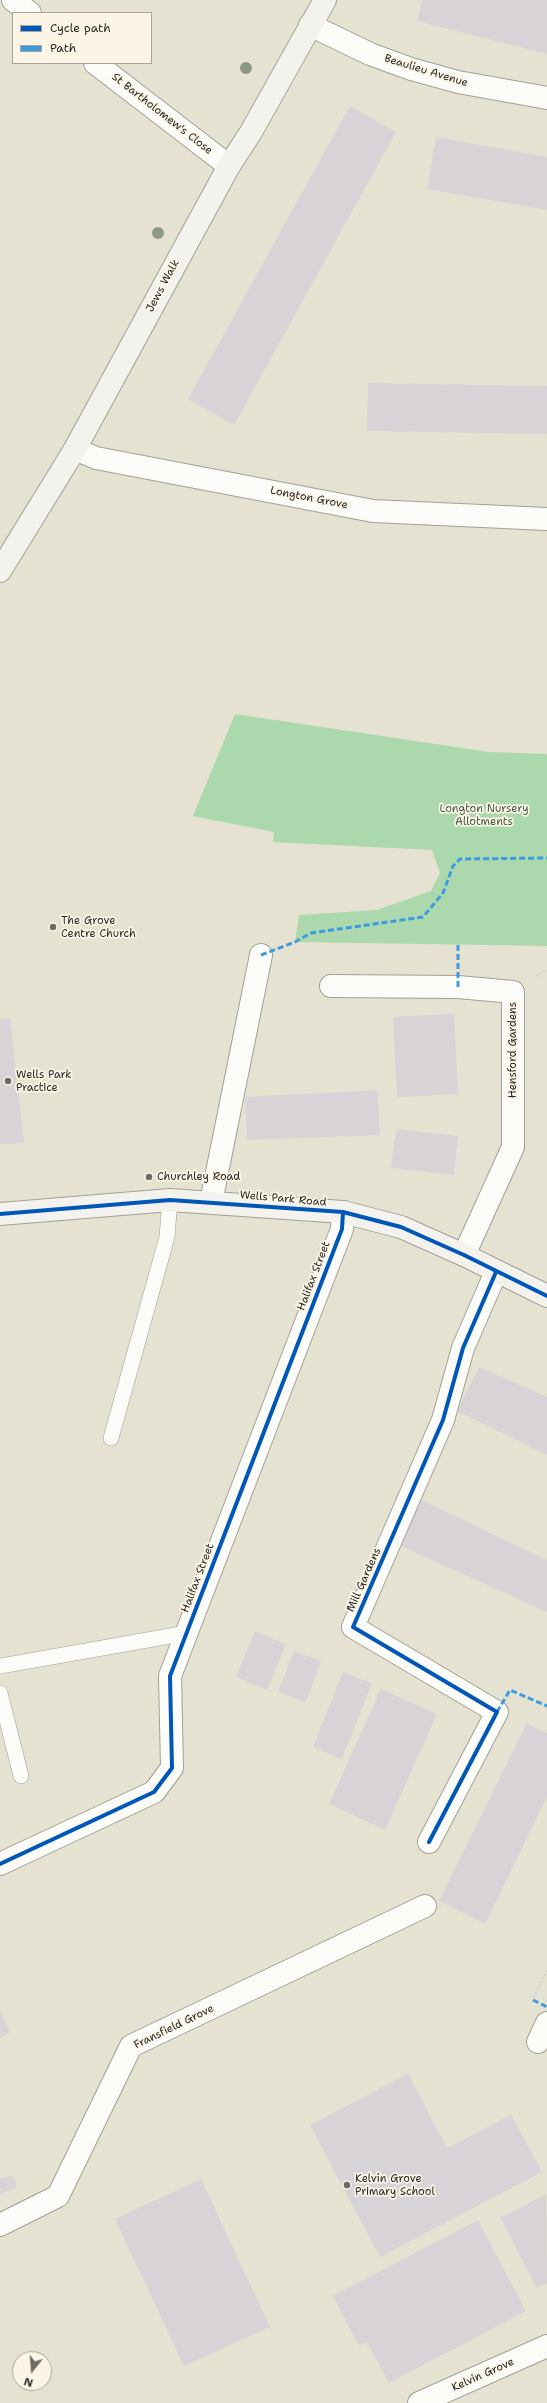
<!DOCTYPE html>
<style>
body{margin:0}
#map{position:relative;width:547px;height:2403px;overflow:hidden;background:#e6e2d1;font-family:"Shantell Sans",sans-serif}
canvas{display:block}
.legend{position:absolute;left:12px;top:12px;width:140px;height:52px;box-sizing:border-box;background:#fcf5e5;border:1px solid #a8a49b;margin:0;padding:5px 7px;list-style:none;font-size:12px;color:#2b2b2b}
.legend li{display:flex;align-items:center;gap:8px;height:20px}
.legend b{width:20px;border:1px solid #a8a49b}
.north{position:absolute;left:12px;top:2351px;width:40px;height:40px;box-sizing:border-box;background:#fcf5e5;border:1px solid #a8a49b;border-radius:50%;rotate:197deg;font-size:11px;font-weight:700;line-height:16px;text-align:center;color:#2b2b2b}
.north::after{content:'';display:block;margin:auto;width:14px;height:18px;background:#6c6b65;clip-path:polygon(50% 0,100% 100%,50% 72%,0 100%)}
</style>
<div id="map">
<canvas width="547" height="2403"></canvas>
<ul class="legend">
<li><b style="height:5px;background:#0057b8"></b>Cycle path</li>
<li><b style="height:5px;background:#3d9ce1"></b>Path</li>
</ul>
<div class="north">N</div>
</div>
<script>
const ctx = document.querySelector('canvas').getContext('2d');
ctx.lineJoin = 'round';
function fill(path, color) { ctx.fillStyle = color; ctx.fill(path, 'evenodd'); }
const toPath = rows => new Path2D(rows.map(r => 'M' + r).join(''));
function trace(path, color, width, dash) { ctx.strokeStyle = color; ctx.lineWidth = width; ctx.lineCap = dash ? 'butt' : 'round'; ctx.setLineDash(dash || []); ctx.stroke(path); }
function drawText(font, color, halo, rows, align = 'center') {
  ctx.font = font + ' "Shantell Sans",sans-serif'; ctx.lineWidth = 3.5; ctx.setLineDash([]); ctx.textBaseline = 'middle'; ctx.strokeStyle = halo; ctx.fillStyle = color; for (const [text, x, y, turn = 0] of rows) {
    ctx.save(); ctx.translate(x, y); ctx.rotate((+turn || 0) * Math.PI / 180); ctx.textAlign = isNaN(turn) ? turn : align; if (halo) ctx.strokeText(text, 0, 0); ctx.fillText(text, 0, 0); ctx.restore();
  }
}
fill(toPath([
 [235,714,489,752,547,754,547,946,295,942,299,915,377,910,431,891,440,873,432,850,273,842,274,832,193,816]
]), '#acd8ae');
fill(toPath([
 [422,0,547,0,547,54,417,21],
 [350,106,396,132,234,425,188,399],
 [436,137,547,157,547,210,427,189],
 [368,383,547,386,547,434,367,431],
 [454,1014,458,1094,397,1097,393,1017],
 [10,1018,24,1143,0,1144,0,1019],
 [377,1090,380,1135,247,1140,245,1097],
 [396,1129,458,1136,454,1175,391,1168],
 [479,1367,547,1397,547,1455,457,1411],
 [419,1499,547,1560,547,1612,401,1546],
 [255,1631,286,1644,267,1690,236,1677],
 [294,1651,321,1661,306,1702,278,1692],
 [343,1672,372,1683,342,1759,313,1747],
 [381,1689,437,1714,385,1830,329,1804],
 [527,1723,547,1733,547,1797,485,1924,439,1901],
 [0,2010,10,2032,0,2038],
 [408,2074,447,2148,511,2115,542,2172,380,2257,310,2125],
 [14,2176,17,2187,0,2194,0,2178],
 [201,2179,270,2327,184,2366,115,2219],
 [546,2194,547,2283,537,2288,500,2218],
 [478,2220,526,2311,389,2383,367,2342,359,2346,333,2296]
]), '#d8d3d6');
const lane = toPath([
 [111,1438,167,1237,170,1200],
 [0,1666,187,1633],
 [0,1693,21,1776]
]);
const street = toPath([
 [13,0,30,13],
 [310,25,370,54,411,69,458,82,547,98],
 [95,63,229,166],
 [75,449,96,458,373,511,547,519],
 [331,986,458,987,513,992,513,1147,464,1255],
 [211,1202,261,955],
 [429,1842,497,1712,353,1627,443,1420,463,1348,496,1272],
 [0,1864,154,1792,172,1768,170,1676,342,1229,343,1212],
 [538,2042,547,2023],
 [0,2225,58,2196,131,2046,425,1906],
 [419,2403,547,2346]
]);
const secondary = toPath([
 [0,571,75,449,229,166,251,132,325,0],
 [0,1214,170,1200,343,1212,401,1227,464,1255,547,1296]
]);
trace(lane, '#a2a096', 16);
trace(street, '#a2a096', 24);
trace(secondary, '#a2a096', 24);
trace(toPath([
 [537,976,547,969],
 [534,1997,547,1970]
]), '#c8c8c4', 2.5, [1, 3]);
trace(lane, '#fbfbf8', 15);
trace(street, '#fbfbf8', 22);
trace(secondary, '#f4f2ed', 22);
trace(toPath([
 [261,955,295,942,311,933,423,917,443,893,453,866,460,859,547,858],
 [458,987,458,945],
 [497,1712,510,1690,547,1706],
 [533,2000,547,2007]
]), '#3d9ce1', 3, [6, 3]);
trace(toPath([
 [0,1214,170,1200,343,1212,401,1227,464,1255,547,1296],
 [429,1842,497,1712,353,1627,443,1420,463,1348,496,1272],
 [0,1864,154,1792,172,1768,170,1676,342,1229,343,1212]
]), '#0057b8', 4);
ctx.fillStyle = '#8d9887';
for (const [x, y] of [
 [246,68],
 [158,233]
]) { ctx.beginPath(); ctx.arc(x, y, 6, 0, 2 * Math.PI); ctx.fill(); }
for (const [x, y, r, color] of [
 [53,927,4,"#6c6b65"],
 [8,1081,4,"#6c6b65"],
 [149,1177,4,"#6c6b65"],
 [347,2185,4,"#6c6b65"]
]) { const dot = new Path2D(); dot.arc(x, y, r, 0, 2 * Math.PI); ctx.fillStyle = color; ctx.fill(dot); trace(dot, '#fcf5e5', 1.5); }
drawText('11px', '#2b2b2b', '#fcf5e5', [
 ["Beaulieu Avenue",426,71,17],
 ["St Bartholomew's Close",162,114,38],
 ["Jews Walk",163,286,-62],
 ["Longton Grove",309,498,11],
 ["Hensford Gardens",513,1050,-90],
 ["Wells Park Road",283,1199,5],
 ["Halifax Street",314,1276,-69],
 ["Halifax Street",198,1578,-69],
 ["Mill Gardens",364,1580,-66],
 ["Fransfield Grove",174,2027,-26],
 ["Kelvin Grove",483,2375,-24]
]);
drawText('11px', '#445c4a', '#fcf5e5', [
 ["Longton Nursery",484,809],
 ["Allotments",484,822]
]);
drawText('11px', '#2b2b2b', '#fcf5e5', [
 ["The Grove",61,921],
 ["Centre Church",61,934],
 ["Wells Park",16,1075],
 ["Practice",16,1088],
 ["Churchley Road",157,1177],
 ["Kelvin Grove",355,2179],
 ["Primary School",355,2192]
], 'left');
</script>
